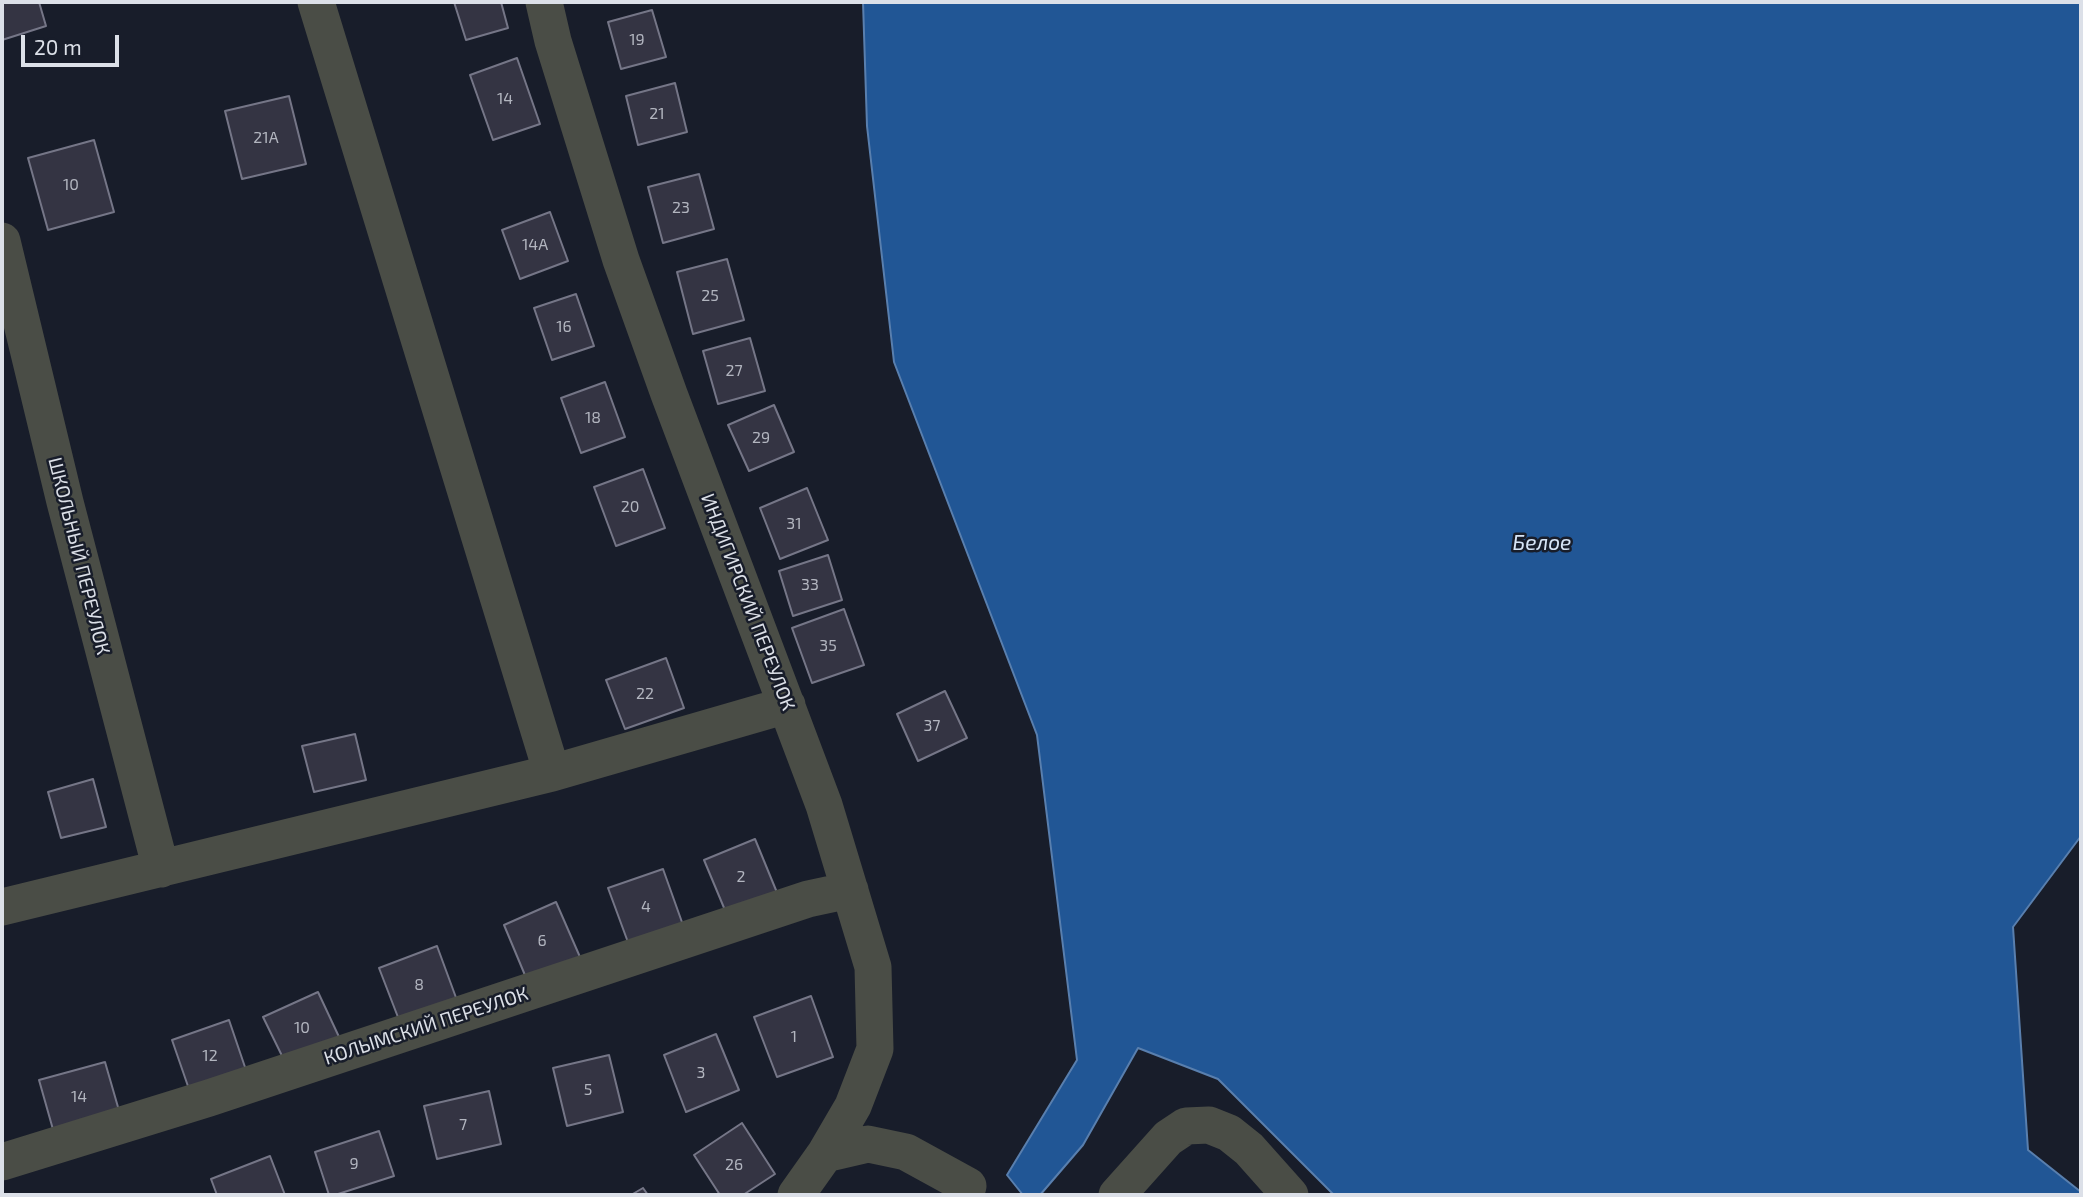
<!DOCTYPE html>
<meta charset="utf-8">
<style>
body{margin:0}
#map{position:relative;width:2083px;height:1197px;overflow:hidden;background:#181d2a;font-family:"Exo 2",sans-serif}
canvas{display:block}
.frame{position:absolute;inset:0;border:4px solid #dce0e8;pointer-events:none}
.scale{position:absolute;left:21px;top:35px;width:98px;height:32px;box-sizing:border-box;border:4px solid #dce0e8;border-top:0;padding-left:9px;font-size:21px;line-height:24px;white-space:nowrap;color:#dce0e8;-webkit-text-stroke:5px #181d2a;paint-order:stroke}
</style>
<div id="map">
<canvas width="2083" height="1197"></canvas>
<div class="frame"></div>
<div class="scale">20 m</div>
</div>
<script>
const ctx = document.querySelector('canvas').getContext('2d');
ctx.lineJoin = 'round';
function fill(path, color) { ctx.fillStyle = color; ctx.fill(path, 'evenodd'); }
const toPath = rows => new Path2D(rows.map(r => 'M' + r).join(''));
function trace(path, color, width, dash) { ctx.strokeStyle = color; ctx.lineWidth = width; ctx.lineCap = dash ? 'butt' : 'round'; ctx.setLineDash(dash || []); ctx.stroke(path); }
function drawText(font, color, halo, rows, align = 'center') {
  ctx.font = font + ' "Exo 2",sans-serif'; ctx.lineWidth = 5; ctx.setLineDash([]); ctx.textBaseline = 'middle'; ctx.strokeStyle = halo; ctx.fillStyle = color; for (const [text, x, y, turn = 0] of rows) {
    ctx.save(); ctx.translate(x, y); ctx.rotate((+turn || 0) * Math.PI / 180); ctx.textAlign = isNaN(turn) ? turn : align; if (halo) ctx.strokeText(text, 0, 0); ctx.fillText(text, 0, 0); ctx.restore();
  }
}
const water = toPath([
 [863,2,2081,2,2081,836,2013,927,2028,1150,2081,1192,2081,1195,1334,1195,1218,1079,1138,1048,1083,1145,1040,1195,1023,1195,1007,1175,1077,1060,1037,735,894,362,867,126,863,2]
]);
fill(water, '#215695');
trace(water, '#597fae', 2);
const building = toPath([
 [2,2,39,2,46,26,2,40,2,2],
 [454,2,501,2,508,28,466,40,454,2],
 [652,10,666,57,621,69,608,22,652,10],
 [517,58,540,124,493,140,470,75,517,58],
 [675,83,687,132,638,145,626,96,675,83],
 [289,96,306,164,242,179,225,111,289,96],
 [94,140,114,212,48,230,28,158,94,140],
 [699,174,714,229,663,243,648,187,699,174],
 [550,212,568,261,520,279,502,230,550,212],
 [727,259,744,320,693,334,677,272,727,259],
 [576,294,594,346,552,360,534,308,576,294],
 [750,338,765,391,718,404,703,351,750,338],
 [605,382,625,437,581,453,561,398,605,382],
 [774,405,794,452,749,471,728,425,774,405],
 [643,469,665,528,616,546,594,487,643,469],
 [807,488,828,540,780,559,760,508,807,488],
 [828,555,842,600,793,616,779,571,828,555],
 [844,609,864,665,812,683,792,628,844,609],
 [666,658,684,708,625,729,606,680,666,658],
 [945,691,967,738,918,761,897,714,945,691],
 [355,734,366,780,314,792,302,746,355,734],
 [93,779,106,827,61,838,48,792,93,779],
 [755,839,778,895,727,915,704,860,755,839],
 [663,869,683,925,629,945,608,888,663,869],
 [556,902,580,957,527,980,504,925,556,902],
 [437,946,458,1003,401,1025,379,968,437,946],
 [318,992,340,1039,286,1064,263,1017,318,992],
 [811,996,833,1057,777,1077,754,1017,811,996],
 [229,1020,247,1073,190,1092,172,1040,229,1020],
 [716,1034,739,1090,686,1112,664,1055,716,1034],
 [609,1055,623,1112,567,1126,553,1068,609,1055],
 [105,1062,120,1114,54,1133,39,1080,105,1062],
 [489,1091,501,1144,437,1159,424,1106,489,1091],
 [742,1123,775,1174,743,1195,720,1195,694,1155,742,1123],
 [379,1131,394,1176,335,1195,329,1195,315,1152,379,1131],
 [270,1156,285,1195,217,1195,211,1179,270,1156],
 [643,1188,648,1195,631,1195,643,1188]
]);
fill(building, '#343443');
trace(building, '#757687', 2);
trace(toPath([
 [316,2,552,773],
 [544,2,553,41,621,260,669,394,824,805,873,967,875,1049,853,1106,825,1154,796,1195],
 [2,241,65,502,161,869],
 [2,907,552,773,787,705],
 [825,1154,868,1144,906,1152,968,1186],
 [2,1162,209,1098,808,899,850,890],
 [1117,1195,1168,1138,1186,1126,1209,1125,1229,1133,1249,1149,1290,1195]
]), '#4a4d46', 37);
drawText('16px', '#b2b5bf', null, [
 ["19",637,40],
 ["14",505,99],
 ["21",657,114],
 ["21А",266,138],
 ["10",71,185],
 ["23",681,208],
 ["14А",535,245],
 ["25",710,296],
 ["16",564,327],
 ["27",734,371],
 ["18",593,418],
 ["29",761,438],
 ["20",630,507],
 ["31",794,524],
 ["33",810,585],
 ["35",828,646],
 ["22",645,694],
 ["37",932,726],
 ["2",741,877],
 ["4",646,907],
 ["6",542,941],
 ["8",419,985],
 ["10",302,1028],
 ["1",794,1037],
 ["12",210,1056],
 ["3",701,1073],
 ["5",588,1090],
 ["14",79,1097],
 ["7",463,1125],
 ["9",354,1164],
 ["26",734,1165]
]);
drawText('19px', '#dce0e8', '#181d2a', [
 ["ШКОЛЬНЫЙ ПЕРЕУЛОК",79,556,76],
 ["ИНДИГИРСКИЙ ПЕРЕУЛОК",748,602,69],
 ["КОЛЫМСКИЙ ПЕРЕУЛОК",426,1026,-18]
]);
drawText('italic 21px', '#d7e5f7', '#181d2a', [
 ["Белое",1542,543]
]);
</script>
